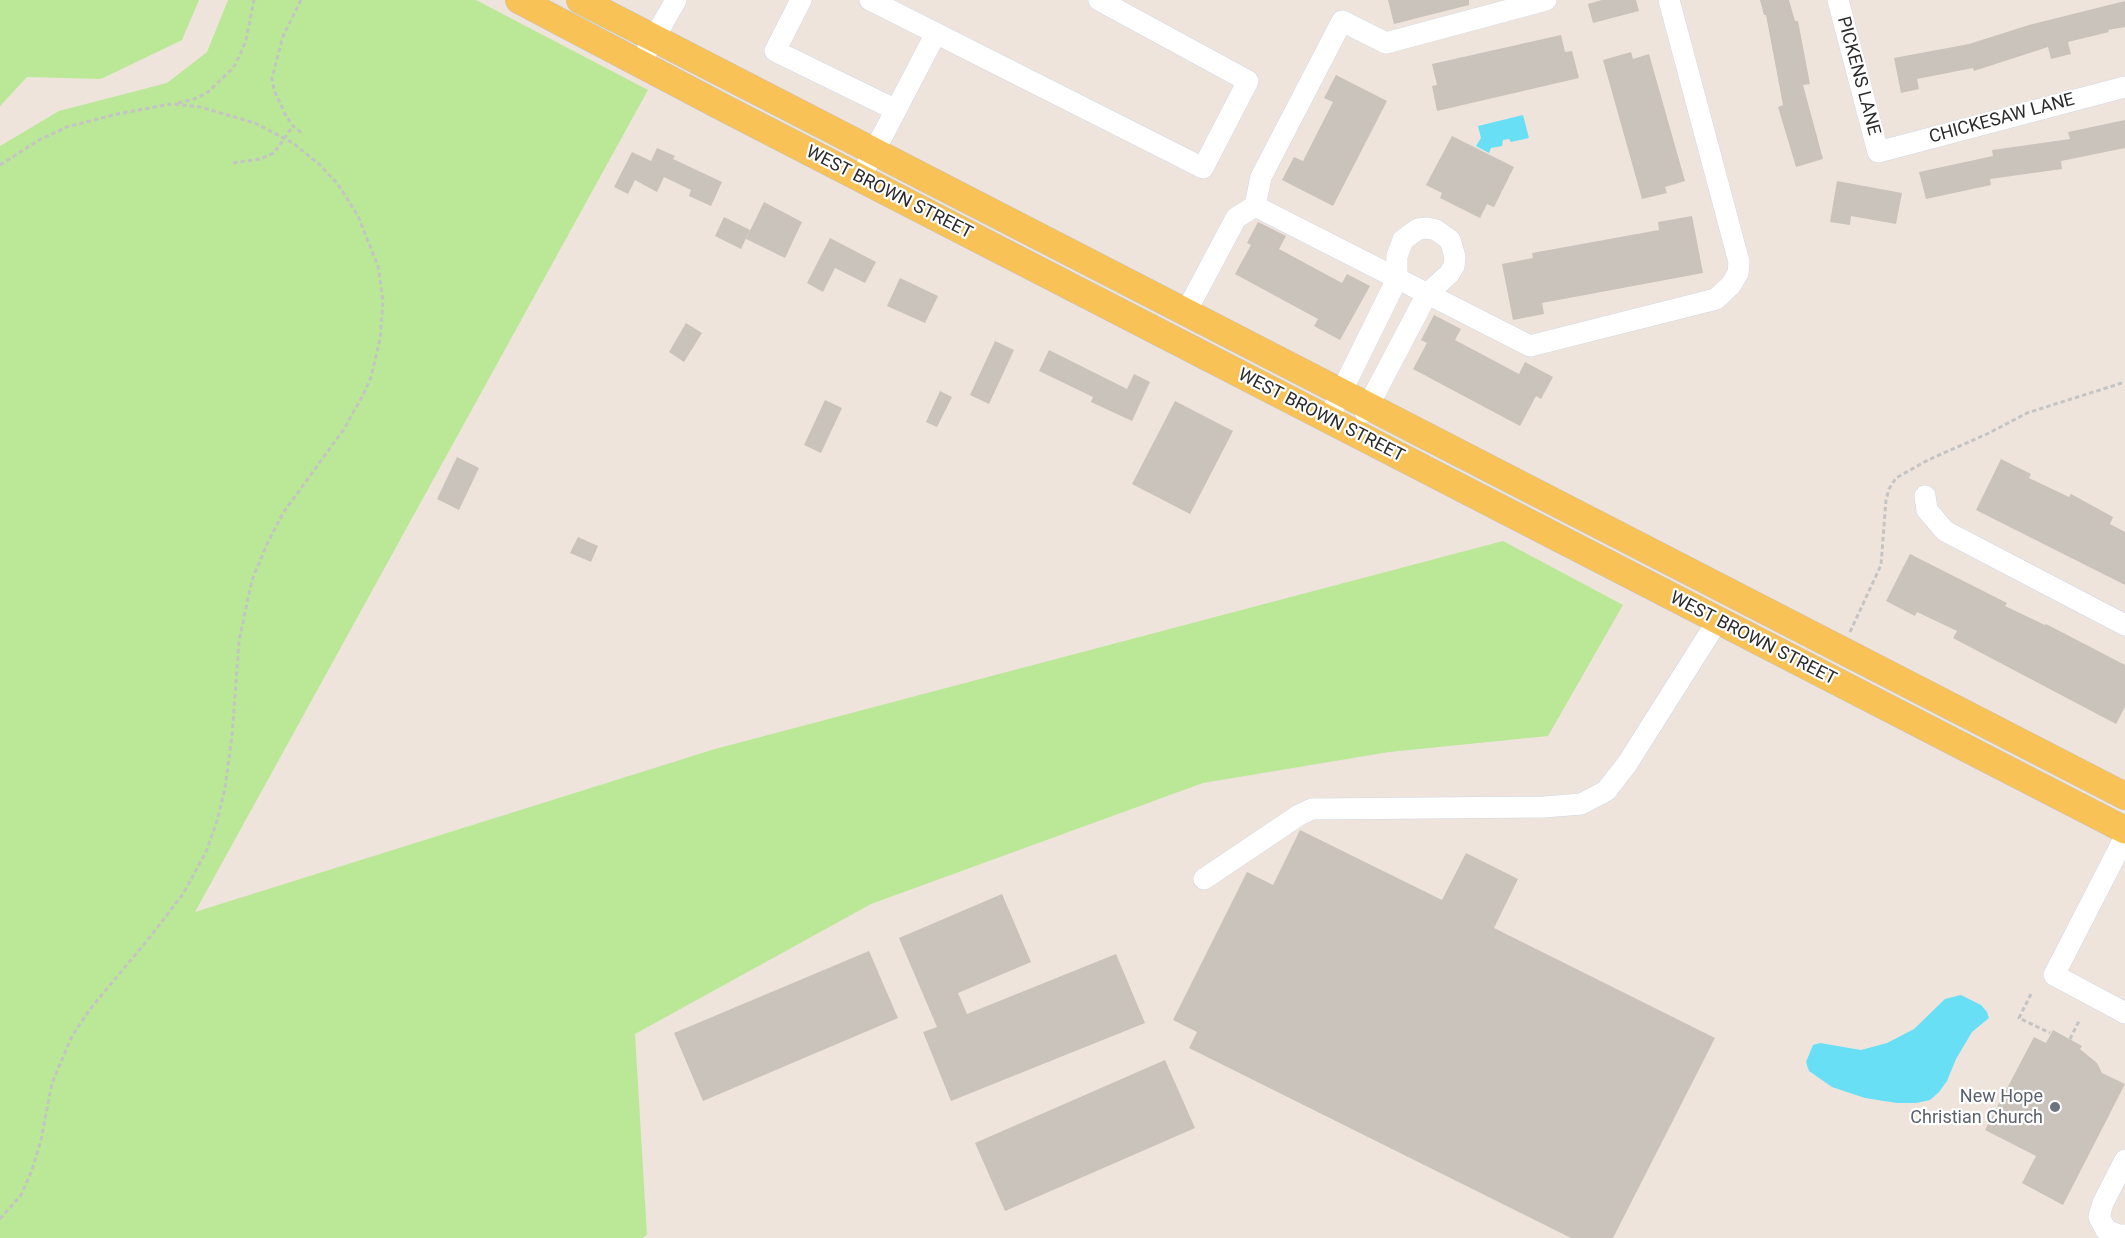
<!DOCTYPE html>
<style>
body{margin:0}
canvas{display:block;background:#eee4dc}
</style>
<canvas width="2125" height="1238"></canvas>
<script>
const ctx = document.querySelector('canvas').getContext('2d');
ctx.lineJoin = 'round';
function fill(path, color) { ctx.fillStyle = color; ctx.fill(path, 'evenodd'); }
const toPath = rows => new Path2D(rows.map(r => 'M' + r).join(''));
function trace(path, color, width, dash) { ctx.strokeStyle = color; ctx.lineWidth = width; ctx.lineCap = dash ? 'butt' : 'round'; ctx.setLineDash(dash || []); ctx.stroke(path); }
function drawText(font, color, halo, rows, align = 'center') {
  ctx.font = font + ' Roboto,sans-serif'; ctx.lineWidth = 4.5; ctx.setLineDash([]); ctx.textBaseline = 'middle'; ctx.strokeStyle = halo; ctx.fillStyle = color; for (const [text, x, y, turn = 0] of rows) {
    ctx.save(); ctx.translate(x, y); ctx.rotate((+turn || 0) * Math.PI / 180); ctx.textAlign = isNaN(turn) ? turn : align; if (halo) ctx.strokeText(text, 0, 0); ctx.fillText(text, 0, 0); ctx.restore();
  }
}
fill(toPath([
 [0,0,199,0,182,40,101,79,27,77,0,106],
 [228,0,476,0,648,90,195,912,715,749,1503,541,1623,605,1548,736,1389,752,1203,783,871,904,635,1034,647,1235,642,1238,0,1238,0,146,59,111,167,83,207,52]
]), '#bae896');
fill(toPath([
 [1523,115,1529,138,1511,142,1509,139,1503,140,1502,146,1491,148,1489,153,1476,146,1481,138,1478,126],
 [1961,995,1981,1005,1987,1012,1989,1018,1972,1032,1956,1059,1947,1081,1939,1092,1930,1100,1916,1103,1897,1103,1865,1098,1832,1087,1809,1071,1806,1062,1813,1045,1820,1043,1861,1050,1887,1043,1914,1029,1945,999]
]), '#69dff6');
fill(toPath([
 [1388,0,1469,0,1469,5,1394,24],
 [1602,0,1636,0,1639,11,1593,23,1588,4],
 [1760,0,1789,0,1795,21,1798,21,1810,84,1803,85,1823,159,1796,167,1778,107,1783,105,1766,15,1764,15],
 [2125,1,2125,27,2108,30,2109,32,2068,42,2071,54,2051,59,2048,47,1974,71,1973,68,1917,79,1919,89,1901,93,1894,58,1969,44,2029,25],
 [1561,35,1565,52,1572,51,1579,78,1437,111,1432,86,1437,85,1432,64],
 [1631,52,1633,59,1649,54,1685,181,1665,187,1667,193,1642,199,1603,60],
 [1336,75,1387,101,1333,206,1282,180,1294,157,1303,161,1333,102,1324,98],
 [2125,120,2125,148,2061,161,2062,169,1990,179,1991,185,1926,199,1919,172,1993,156,1992,150,2070,139,2068,132],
 [1452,136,1514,167,1494,207,1487,204,1480,218,1440,198,1442,193,1426,185],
 [657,148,675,156,673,159,722,182,711,206,689,196,691,190,664,177,657,192,635,180,628,194,614,187,632,152,651,161],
 [1837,181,1902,193,1896,224,1851,216,1850,225,1830,222],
 [764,202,802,222,785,258,746,239],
 [1692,216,1703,273,1542,303,1544,314,1513,320,1502,264,1533,258,1532,253,1659,230,1658,222],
 [724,217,750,230,741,249,715,236],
 [1258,222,1286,236,1279,249,1342,283,1347,274,1370,286,1340,340,1314,326,1318,319,1235,274,1251,245,1247,243],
 [830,238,876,262,865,283,835,268,823,292,807,283],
 [900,278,938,296,925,323,887,306],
 [1434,315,1461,329,1455,340,1519,374,1525,362,1553,377,1541,399,1536,396,1520,426,1413,369,1427,343,1421,340],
 [686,323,702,333,684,362,669,352],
 [995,341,1014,350,989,404,970,395],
 [1049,350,1127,389,1134,374,1150,382,1132,421,1091,402,1093,397,1039,371],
 [940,391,952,397,937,427,926,422],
 [825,400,842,408,821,453,804,445],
 [1175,401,1233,431,1190,514,1132,484],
 [457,457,479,468,459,510,437,499],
 [2001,459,2031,474,2029,478,2069,497,2071,494,2113,517,2110,524,2125,532,2125,585,1976,510],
 [578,537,598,546,591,562,570,553],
 [1910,554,2007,603,2005,606,2045,625,2046,624,2125,665,2125,707,2116,724,1953,638,1957,631,1917,612,1915,616,1886,601],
 [1300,830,1442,900,1466,853,1518,879,1494,928,1715,1038,1613,1238,1571,1238,1189,1048,1197,1032,1173,1020,1247,872,1273,885],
 [1002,894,1031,962,958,993,967,1014,1116,954,1145,1023,951,1101,923,1032,937,1027,899,938],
 [869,951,898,1018,703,1101,674,1033],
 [2053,1030,2082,1046,2080,1049,2097,1063,2102,1073,2125,1084,2063,1205,2022,1183,2036,1156,1985,1130,2034,1037,2046,1043],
 [1165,1060,1195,1128,1005,1211,975,1143]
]), '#c9c3bb');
const minor = toPath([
 [801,0,775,51,896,110,936,33],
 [870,0,1203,168,1248,81,1099,0],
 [1546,0,1386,43,1342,21,1261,177,1255,206,1530,346,1716,299,1731,285,1738,273,1739,262,1669,0],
 [1838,0,1878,152,2125,87],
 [640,63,676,0],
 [860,178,896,110],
 [1186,312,1236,218,1255,206],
 [1328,419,1397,279,1397,256,1403,240,1418,229,1427,228,1436,230,1450,240,1455,257,1454,266,1449,274,1427,294,1365,412],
 [1925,496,1927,510,1945,531,2125,625],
 [2125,837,2054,975,2125,1013],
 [1204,879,1299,815,1312,809,1544,807,1581,804,1606,791,1627,764,1718,620],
 [2125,1160,2103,1203,2099,1217,2106,1230,2119,1235,2125,1235]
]);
const major = toPath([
 [519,0,724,108,2125,830],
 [580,0,2125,796]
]);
trace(minor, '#d1d7e5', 22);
trace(major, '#c4c4c4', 28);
trace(toPath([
 [301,0,283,36,272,78,274,90,286,116,293,126,302,133],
 [178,103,197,98,208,92,233,68,240,55,246,40,254,0],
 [233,163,260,159,274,153,293,126],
 [0,165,39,140,67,127,117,114,171,104],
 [1850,632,1881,565,1886,500,1889,489,1896,478,1928,460,1989,433,2027,413,2125,382],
 [2031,994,2019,1018,2050,1033],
 [2070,1039,2080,1019],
 [0,1219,21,1195,32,1170,41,1140,52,1083,72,1036,90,1009,150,937,183,894,206,852,217,821,225,788,232,736,239,641,252,580,268,542,283,513,344,429,363,395,371,377,380,339,383,301,378,266,358,216,337,183,320,165,293,143,255,123,200,107,172,104]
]), '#c4c4c4', 3, [4.5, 3]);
trace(minor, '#fff', 21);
trace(major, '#f9c256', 27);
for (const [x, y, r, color] of [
 [2055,1107,6,"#6b7280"]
]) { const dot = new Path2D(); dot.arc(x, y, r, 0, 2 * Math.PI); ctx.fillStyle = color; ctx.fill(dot); trace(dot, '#fff', 2); }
drawText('18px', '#2b2b2b', '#fff', [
 ["PICKENS LANE",1858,76,75],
 ["CHICKESAW LANE",2002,119,-15],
 ["WEST BROWN STREET",889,193,27],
 ["WEST BROWN STREET",1321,416,27],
 ["WEST BROWN STREET",1753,639,27]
]);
drawText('18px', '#5b616d', '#fff', [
 ["New Hope",2043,1097],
 ["Christian Church",2043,1118]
], 'right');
</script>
